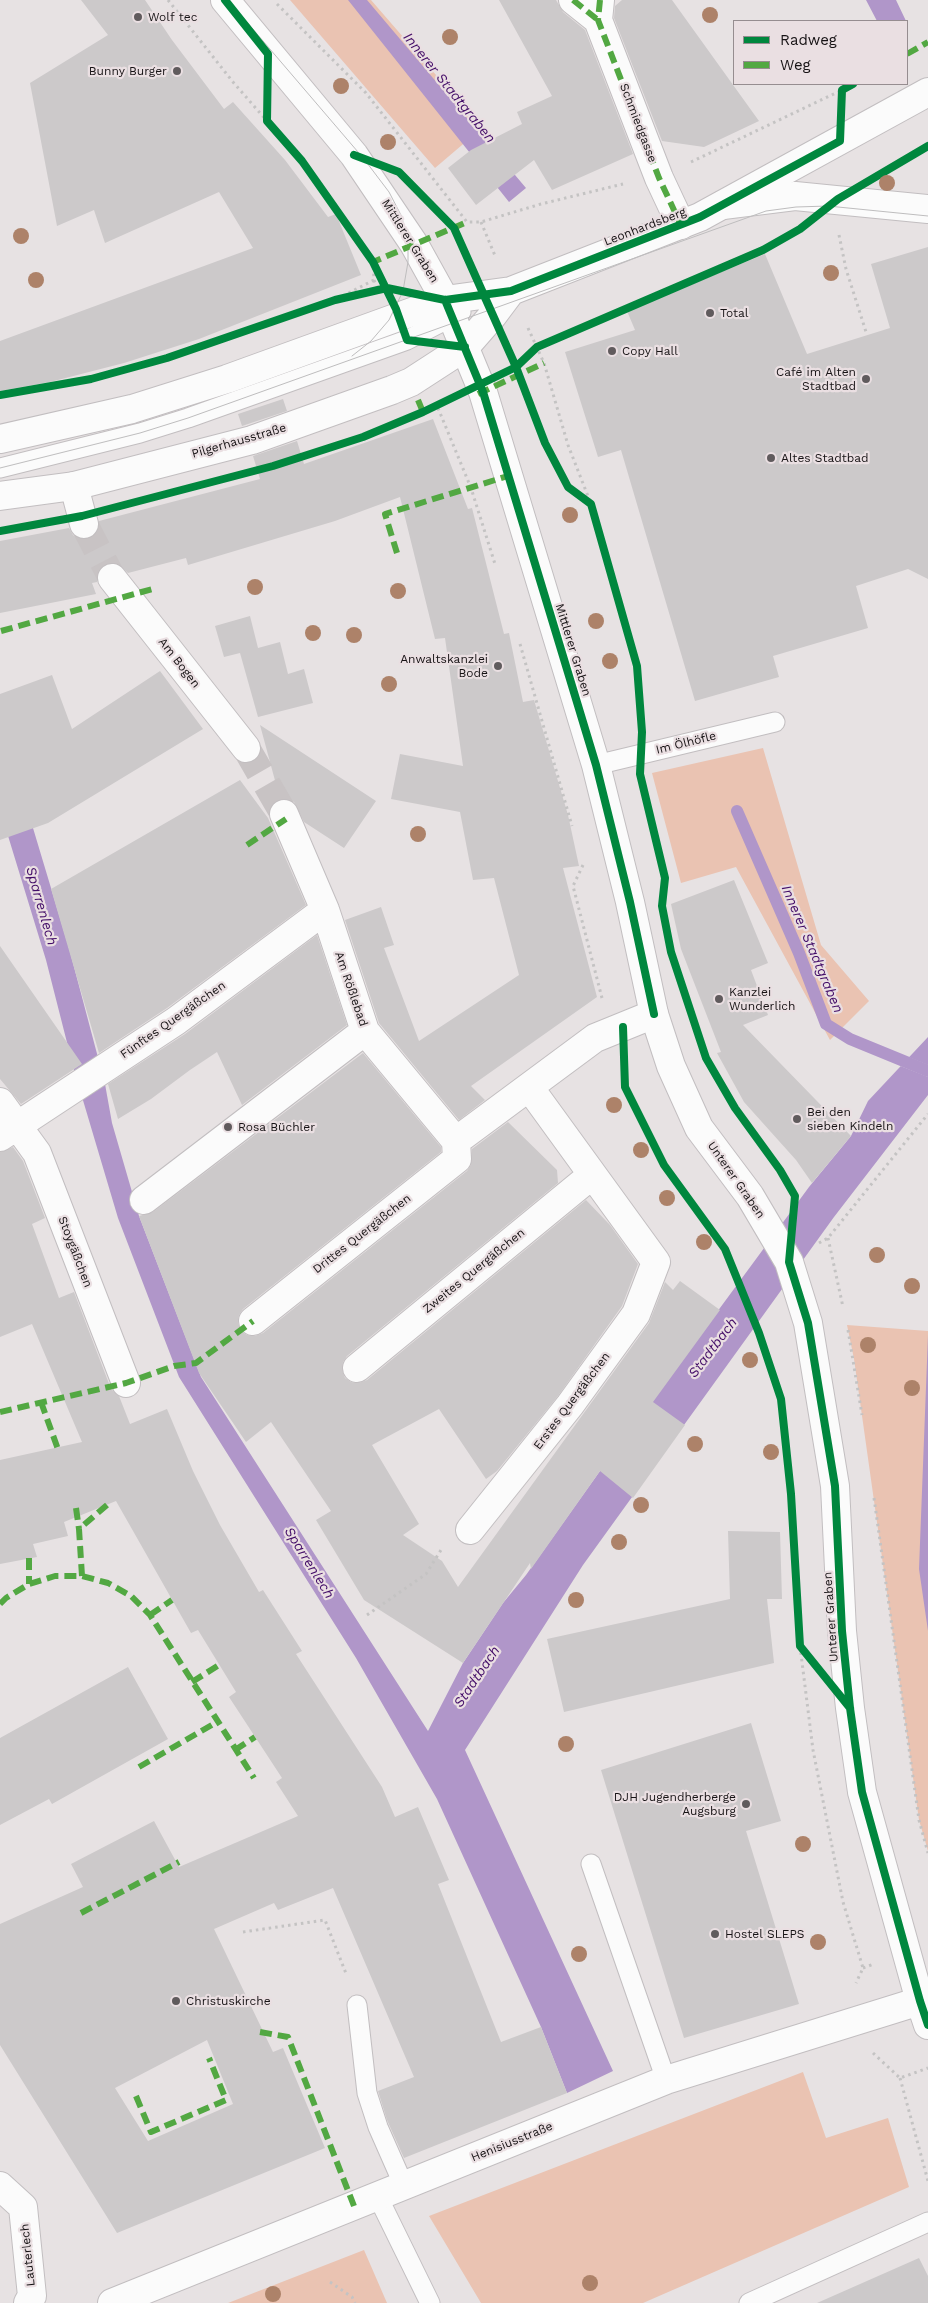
<!DOCTYPE html>
<meta charset="utf-8">
<style>
body{margin:0}
#map{position:relative;width:928px;height:2303px;overflow:hidden;background:#e7e2e3;font-family:"Work Sans",sans-serif}
canvas{display:block}
.legend{position:absolute;left:733px;top:20px;width:175px;height:65px;box-sizing:border-box;background:#eadfe2;border:1px solid #968d90;margin:0;padding:6px 9px;list-style:none;font-size:15px;color:#171315}
.legend li{display:flex;align-items:center;gap:10px;height:25px}
.legend b{width:25px;border:1px solid #968d90}
</style>
<div id="map">
<canvas width="928" height="2303"></canvas>
<ul class="legend">
<li><b style="height:6px;background:#00873e"></b>Radweg</li>
<li><b style="height:6px;background:#52a842"></b>Weg</li>
</ul>
</div>
<script>
const ctx = document.querySelector('canvas').getContext('2d');
ctx.lineJoin = 'round';
function fill(path, color) { ctx.fillStyle = color; ctx.fill(path, 'evenodd'); }
const toPath = rows => new Path2D(rows.map(r => 'M' + r).join(''));
function trace(path, color, width, dash) { ctx.strokeStyle = color; ctx.lineWidth = width; ctx.lineCap = dash ? 'butt' : 'round'; ctx.setLineDash(dash || []); ctx.stroke(path); }
function drawText(font, color, halo, rows, align = 'center') {
  ctx.font = font + ' "Work Sans",sans-serif'; ctx.lineWidth = 4.5; ctx.setLineDash([]); ctx.textBaseline = 'middle'; ctx.strokeStyle = halo; ctx.fillStyle = color; for (const [text, x, y, turn = 0] of rows) {
    ctx.save(); ctx.translate(x, y); ctx.rotate((+turn || 0) * Math.PI / 180); ctx.textAlign = isNaN(turn) ? turn : align; if (halo) ctx.strokeText(text, 0, 0); ctx.fillText(text, 0, 0); ctx.restore();
  }
}
fill(toPath([
 [290,0,371,0,482,128,435,168],
 [763,748,821,945,869,1001,830,1040,736,867,681,883,652,773],
 [847,1325,928,1331,928,1851,919,1820,854,1359],
 [803,2072,826,2138,888,2118,909,2187,643,2303,481,2303,429,2216],
 [364,2250,387,2303,228,2303]
]), '#eac3b2');
fill(toPath([
 [348,0,367,0,526,188,509,202],
 [866,0,896,0,906,21,877,21],
 [0,718,69,948,105,1084,112,1123,139,1216,201,1377,428,1731,463,1663,503,1603,526,1575,600,1471,809,1187,851,1136,868,1101,928,1037,928,1095,834,1217,583,1565,465,1750,613,2071,567,2093,541,2027,437,1799,356,1658,179,1377,118,1218,74,1070,46,960,5,826],
 [928,1335,928,1631,919,1569]
]), '#b096c9');
fill(toPath([
 [906,1056,928,1065,928,1077,898,1065]
]), '#e7e2e3');
trace(toPath([
 [737,811,799,953,826,1024,850,1039,928,1071]
]), '#b096c9', 12);
fill(toPath([
 [81,0,145,0,172,40,224,109,233,102,285,160,328,217,336,214,361,275,199,339,124,363,50,382,0,391,0,341,253,248,219,192,105,243,94,210,57,226,30,83,108,35],
 [499,0,556,0,563,12,585,30,633,154,552,190,534,160,476,205,448,168,471,150,522,124,517,112,552,96],
 [622,0,672,0,759,121,704,147,662,141,614,18,615,6],
 [928,247,928,579,908,569,856,586,868,628,773,656,779,677,695,701,621,450,598,457,565,352,635,330,627,311,765,254,807,354,890,328,871,264],
 [283,399,287,411,242,426,238,414],
 [433,419,468,509,472,508,504,634,509,633,523,702,534,700,568,815,579,866,563,868,597,997,471,1086,485,1100,459,1120,379,1023,345,920,381,907,394,945,384,948,419,1041,519,975,494,878,473,880,460,812,391,799,400,754,463,766,445,638,435,639,400,497,335,521,188,565,186,558,128,573,118,564,109,563,102,566,97,573,97,582,92,583,96,594,0,613,0,541,69,528,73,535,79,539,88,539,95,535,99,529,99,521,260,479,253,456,297,441,304,464],
 [250,616,258,648,280,642,288,674,304,669,313,703,258,717,240,653,224,657,215,626],
 [160,671,203,729,48,823,0,840,0,694,52,675,72,729],
 [260,725,376,801,344,848,304,822,294,802,286,799,280,799],
 [240,780,268,818,306,905,167,1008,99,1053,51,889],
 [734,880,768,963,751,970,768,1015,743,1025,851,1136,812,1183,796,1160,744,1102,717,1053,721,1052,681,949,671,904],
 [317,935,347,1025,242,1105,217,1052,190,1070,151,1099,118,1119,108,1084,185,1034],
 [0,946,82,1064,21,1104,0,1079],
 [363,1053,441,1147,441,1152,243,1309,239,1315,238,1323,241,1331,247,1335,255,1336,263,1333,467,1171,471,1165,472,1149,508,1122,557,1170,558,1183,347,1356,343,1362,342,1370,345,1378,351,1382,359,1383,367,1380,586,1200,610,1225,638,1264,622,1306,558,1396,497,1471,486,1479,439,1409,372,1445,419,1524,403,1535,442,1561,458,1587,649,1323,665,1282,673,1290,680,1281,720,1310,653,1402,685,1425,633,1498,600,1471,531,1569,530,1563,463,1663,364,1600,316,1520,331,1511,271,1422,246,1442,199,1373,139,1216,153,1212],
 [13,1147,23,1161,45,1218,32,1224,59,1298,74,1292,111,1389,119,1396,130,1424,167,1409,193,1471,220,1525,259,1592,263,1590,302,1651,296,1654,382,1787,395,1817,418,1807,449,1880,438,1884,501,2042,541,2027,567,2093,404,2158,387,2120,378,2091,414,2077,333,1888,278,1910,274,1903,214,1929,273,2052,283,2048,325,2148,117,2233,0,2045,0,1924,83,1887,71,1864,154,1821,179,1867,298,1816,276,1782,282,1778,229,1697,236,1692,198,1630,191,1633,116,1501,64,1522,68,1536,33,1544,37,1557,0,1564,0,1460,82,1442,32,1324,0,1337,0,1152],
 [207,2040,233,2104,148,2141,115,2088],
 [728,1531,780,1532,782,1599,767,1599,774,1663,564,1712,547,1639,730,1599],
 [128,1667,168,1739,52,1804,49,1799,0,1825,0,1738],
 [751,1723,781,1821,746,1831,799,2004,684,2038,601,1770],
 [919,2258,928,2276,928,2303,817,2303]
]), '#ccc9ca');
trace(toPath([
 [84,524,112,578],
 [246,748,284,814]
]), '#c8c3c4', 28, [28, 14]);
const service = toPath([
 [0,468,140,433,188,418,407,340,461,312],
 [596,765,775,722],
 [591,1864,666,2080],
 [357,2005,367,2093,378,2127,404,2186],
 [378,2197,430,2303],
 [749,2303,928,2222]
]);
const minor = toPath([
 [573,0,598,20],
 [600,0,598,20,659,178,681,225],
 [723,205,795,196,928,209],
 [74,486,84,524],
 [112,578,246,748],
 [284,814,325,910,365,1031,456,1141,595,1038,654,1014],
 [0,1102,37,1153,126,1383],
 [0,1137,176,1021,325,910],
 [144,1200,365,1031],
 [253,1321,457,1159,456,1141],
 [357,1368,592,1175],
 [470,1530,570,1405,636,1314,656,1262,529,1087],
 [0,2186,23,2207,32,2296,28,2303],
 [112,2303,666,2080,920,2001]
]);
const tertiary = toPath([
 [225,0,354,155,414,244,445,300,483,392,596,765,630,902,654,1014,671,1066,699,1128,750,1196,789,1262,808,1323,835,1486,842,1631,850,1708,862,1792,920,2001,928,2025],
 [0,439,132,409,227,379,445,300,511,291,700,217,928,92],
 [0,496,74,486,252,440,392,390,411,382,465,347,493,315,511,291]
]);
trace(service, '#c2bec0', 21);
trace(minor, '#c2bec0', 30);
trace(tertiary, '#c2bec0', 30);
trace(toPath([
 [168,0,233,82,267,121],
 [277,4,366,93,467,222,481,222,541,204,623,184],
 [691,162,842,90],
 [481,222,496,258],
 [839,235,846,269,867,335],
 [374,280,377,287],
 [337,299,374,280,373,262],
 [528,328,544,363,568,445,591,504],
 [438,408,471,488,495,564],
 [520,644,572,826],
 [583,865,573,886,602,998],
 [828,1238,843,1307],
 [819,1243,828,1238,928,1114],
 [848,1330,862,1415],
 [874,1498,919,1820,928,1853],
 [367,1615,426,1574,441,1550],
 [800,1646,813,1750,843,1902,863,1968,856,1983],
 [243,1932,325,1920,347,1976],
 [863,1968,874,1964],
 [873,2053,900,2078,928,2068],
 [900,2078,928,2181],
 [330,2282,352,2297,355,2303]
]), '#c4c3c3', 3, [2.5, 4]);
trace(service, '#fbfbfb', 19);
trace(minor, '#fbfbfb', 28);
trace(tertiary, '#fbfbfb', 28);
trace(toPath([
 [228,0,364,159,389,192,402,217,408,247,408,262,403,291,389,320,371,341,352,356],
 [0,468,140,433,188,418,766,211,796,207,828,206,928,216]
]), '#bebdbe', 1);
trace(toPath([
 [573,0,598,20],
 [600,0,598,20,659,178,681,225],
 [907,54,928,42],
 [371,259,373,262,467,222],
 [478,394,544,363],
 [418,400,423,412,427,412],
 [397,553,385,514,508,476],
 [1,631,156,588],
 [247,845,286,819],
 [41,1402,59,1452],
 [0,1412,126,1383,174,1366,196,1363,253,1321],
 [76,1508,79,1529],
 [29,1558,29,1584],
 [82,1576,79,1529,107,1505],
 [0,1604,6,1598,29,1584,55,1576,82,1576,108,1583,131,1596,150,1615,254,1778],
 [150,1615,172,1600],
 [192,1682,219,1665],
 [235,1750,255,1737],
 [139,1767,217,1722],
 [81,1913,179,1862],
 [260,2032,288,2037,354,2206],
 [136,2096,151,2132,226,2100,209,2058]
]), '#52a842', 6, [12, 6]);
trace(toPath([
 [225,0,268,54,267,121,302,161,373,262,396,309,407,340,465,347],
 [354,155,399,172,454,228,516,367,545,443,568,487,591,504,637,666,642,732,640,774,665,878,662,906,671,952,706,1058,735,1108,780,1170,795,1196,789,1262,808,1323,835,1486,842,1631,850,1708,862,1792,920,2001,928,2025],
 [445,300,483,392,596,765,630,902,654,1014],
 [0,395,91,379,167,358,335,300,378,290,387,288,445,300,511,291,700,217,840,141,842,90,853,84],
 [0,531,82,516,273,466,363,437,423,412,516,367,537,347,763,250,800,229,838,199,928,146],
 [623,1027,625,1087,664,1165,725,1249,759,1333,781,1399,791,1494,800,1646,850,1708]
]), '#00873e', 8);
ctx.fillStyle = '#ad8269';
for (const [x, y] of [
 [710,15],
 [450,37],
 [341,86],
 [388,142],
 [887,183],
 [21,236],
 [831,273],
 [36,280],
 [570,515],
 [255,587],
 [398,591],
 [596,621],
 [313,633],
 [354,635],
 [610,661],
 [389,684],
 [418,834],
 [614,1105],
 [641,1150],
 [667,1198],
 [704,1242],
 [877,1255],
 [912,1286],
 [868,1345],
 [750,1360],
 [912,1388],
 [695,1444],
 [771,1452],
 [641,1505],
 [619,1542],
 [576,1600],
 [566,1744],
 [803,1844],
 [818,1942],
 [579,1954],
 [590,2283],
 [273,2294]
]) { ctx.beginPath(); ctx.arc(x, y, 8, 0, 2 * Math.PI); ctx.fill(); }
for (const [x, y, r, color] of [
 [138,17,5,"#605b5d"],
 [177,71,5,"#605b5d"],
 [710,313,5,"#605b5d"],
 [612,351,5,"#605b5d"],
 [866,379,5,"#605b5d"],
 [771,458,5,"#605b5d"],
 [498,666,5,"#605b5d"],
 [719,999,5,"#605b5d"],
 [797,1119,5,"#605b5d"],
 [228,1127,5,"#605b5d"],
 [746,1804,5,"#605b5d"],
 [715,1934,5,"#605b5d"],
 [176,2001,5,"#605b5d"]
]) { const dot = new Path2D(); dot.arc(x, y, r, 0, 2 * Math.PI); ctx.fillStyle = color; ctx.fill(dot); trace(dot, '#eadfe2', 2); }
drawText('12px', '#171315', '#eadfe2', [
 ["Wolf tec",148,17],
 ["Bunny Burger",167,71,"right"],
 ["Total",720,313],
 ["Copy Hall",622,351],
 ["Café im Alten",856,372,"right"],
 ["Stadtbad",856,386,"right"],
 ["Altes Stadtbad",781,458],
 ["Anwaltskanzlei",488,659,"right"],
 ["Bode",488,673,"right"],
 ["Kanzlei",729,992],
 ["Wunderlich",729,1006],
 ["Bei den",807,1112],
 ["sieben Kindeln",807,1126],
 ["Rosa Büchler",238,1127],
 ["DJH Jugendherberge",736,1797,"right"],
 ["Augsburg",736,1811,"right"],
 ["Hostel SLEPS",725,1934],
 ["Christuskirche",186,2001]
], 'left');
drawText('12px', '#171315', '#eadfe2', [
 ["Schmiedgasse",638,123,69],
 ["Leonhardsberg",645,227,-21],
 ["Mittlerer Graben",410,241,58],
 ["Pilgerhausstraße",239,441,-16],
 ["Mittlerer Graben",573,650,73],
 ["Am Bogen",179,663,52],
 ["Im Ölhöfle",686,743,-14],
 ["Am Rößlebad",351,989,71],
 ["Fünftes Quergäßchen",173,1020,-35],
 ["Unterer Graben",736,1180,55],
 ["Drittes Quergäßchen",362,1234,-38],
 ["Stoygäßchen",75,1252,69],
 ["Zweites Quergäßchen",474,1271,-39],
 ["Erstes Quergäßchen",572,1401,-53],
 ["Unterer Graben",831,1617,-94],
 ["Henisiusstraße",512,2142,-22],
 ["Lauterlech",28,2255,-96]
]);
drawText('italic 14px', '#430d68', '#eadfe2', [
 ["Innerer Stadtgraben",449,88,51],
 ["Sparrenlech",41,906,74],
 ["Innerer Stadtgraben",812,949,67],
 ["Stadtbach",713,1348,-53],
 ["Sparrenlech",309,1563,58],
 ["Stadtbach",477,1677,-56]
]);
</script>
